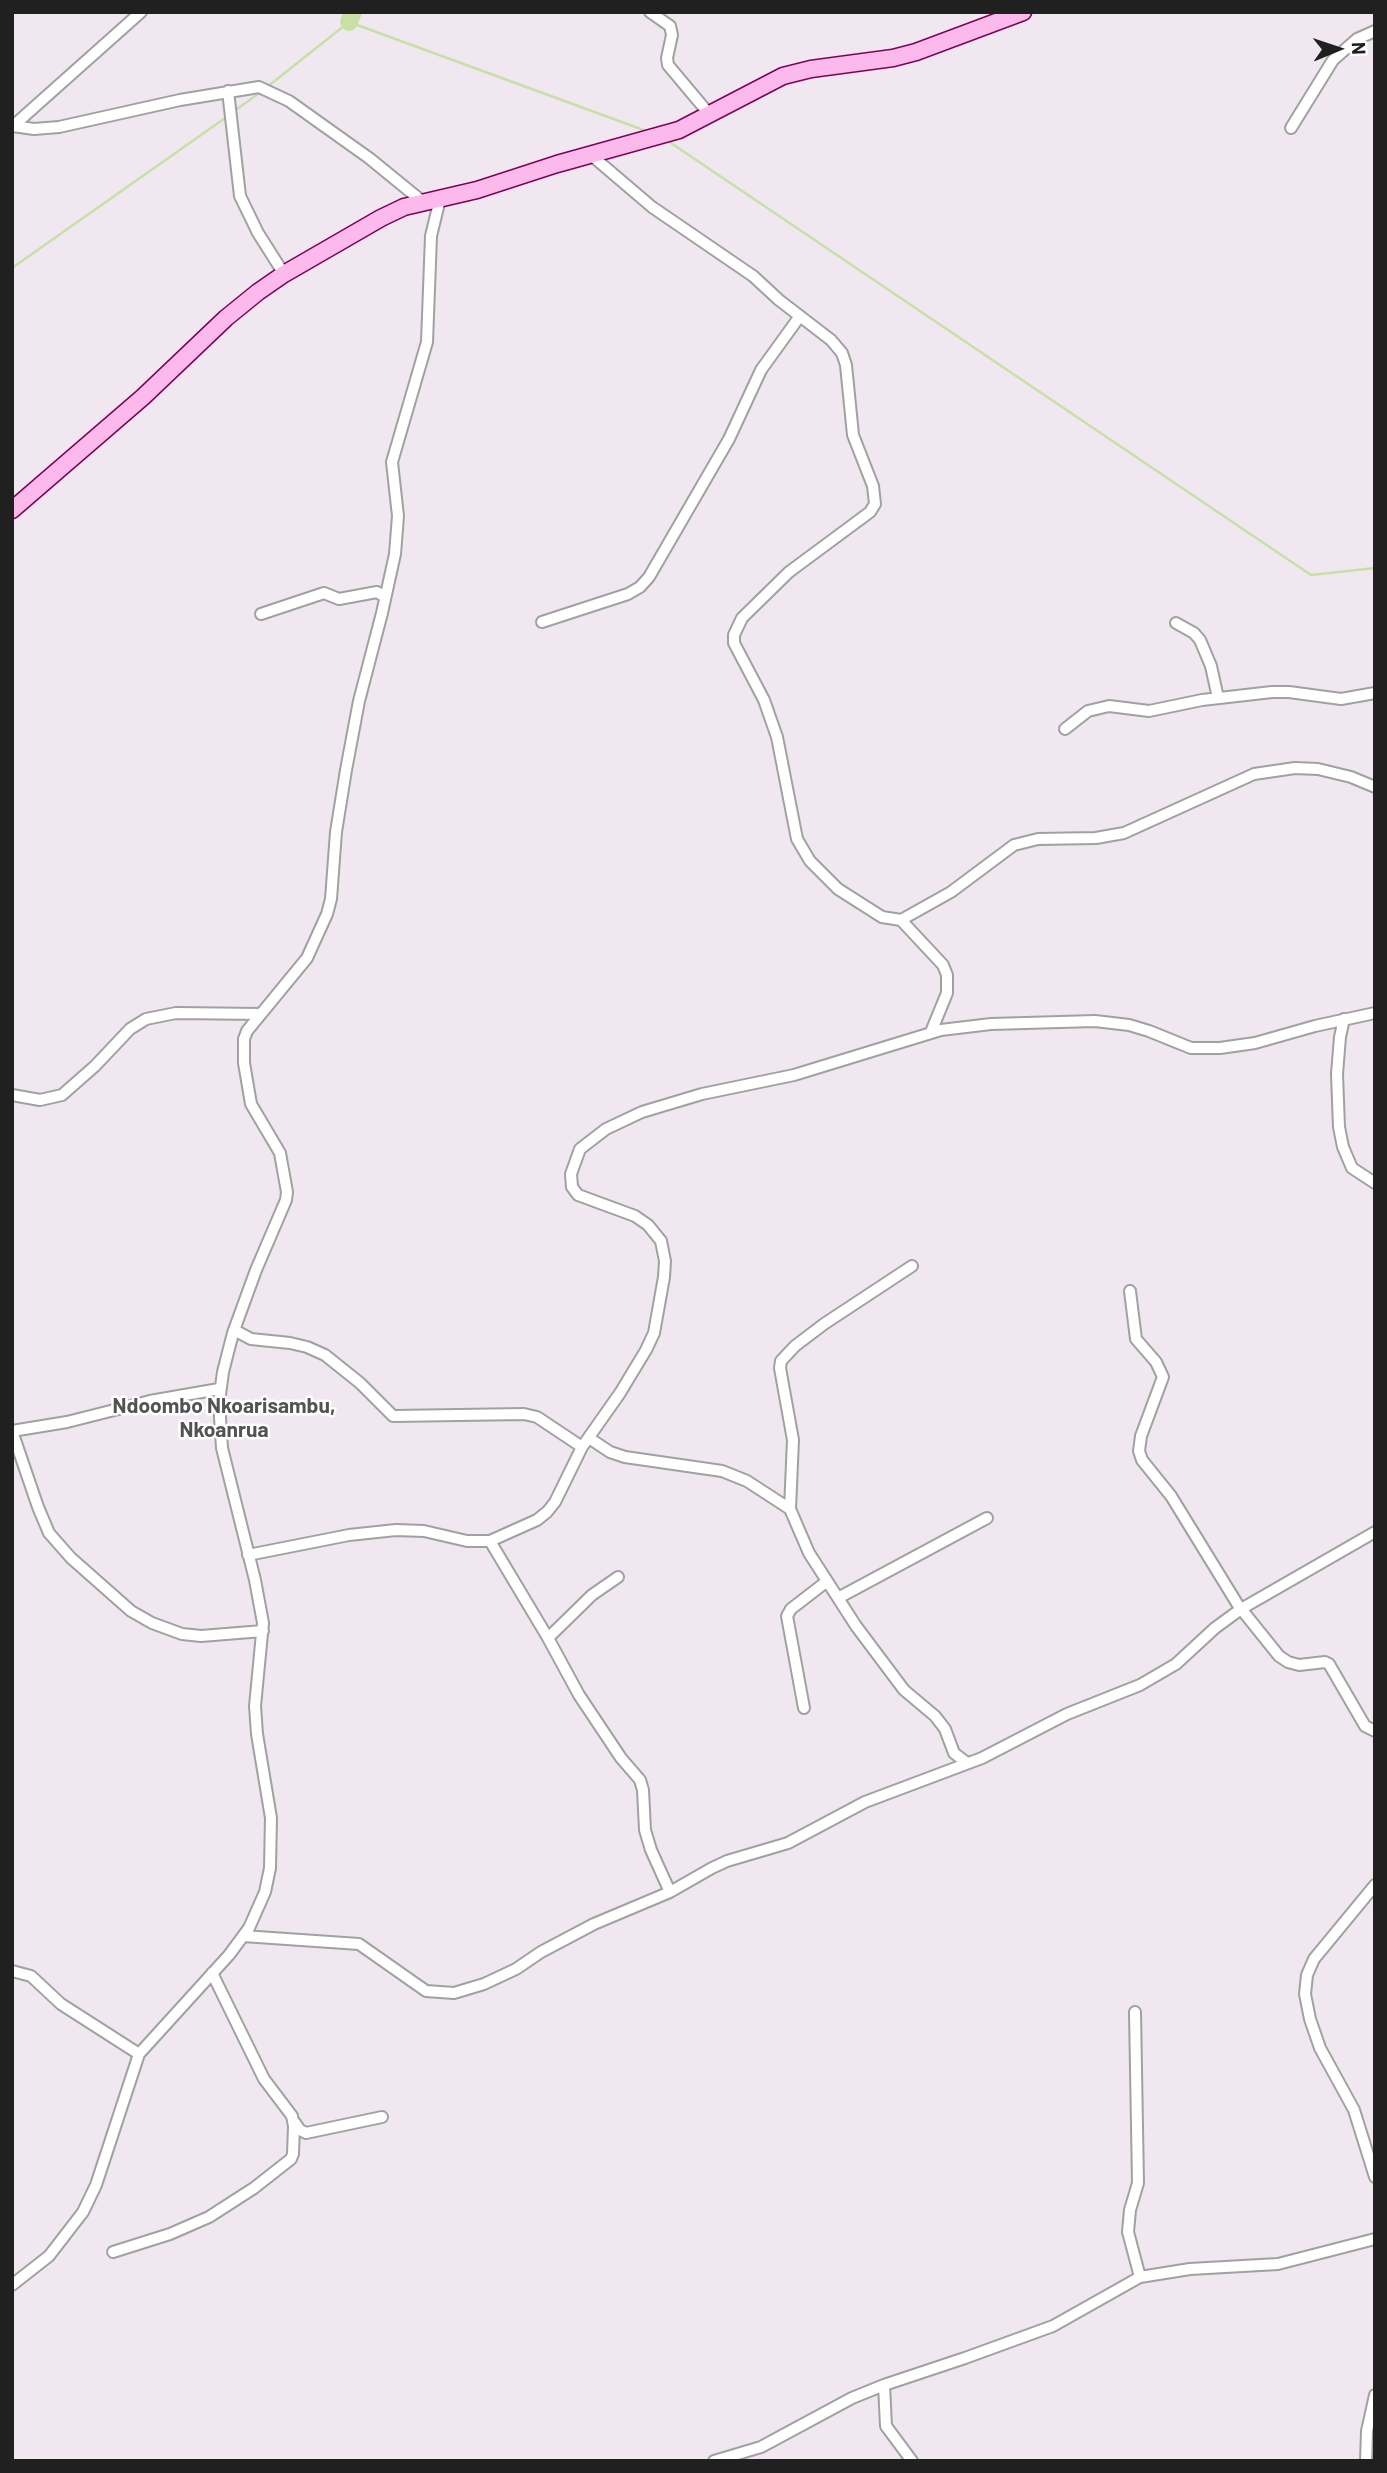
<!DOCTYPE html>
<style>
body{margin:0}
#map{position:relative;width:1387px;height:2473px;overflow:hidden;background:#f0e7f1;font-family:Barlow,sans-serif}
canvas{display:block}
.frame{position:absolute;inset:0;border:14px solid #202020;pointer-events:none}
.north{position:absolute;left:1303px;top:14px;width:70px;height:70px;-webkit-text-stroke:5px #fff;paint-order:stroke;rotate:88deg;font-size:19px;font-weight:700;line-height:28px;text-align:center;color:#202020}
.north::after{content:'';display:block;margin:auto;width:24px;height:32px;background:#202020;clip-path:polygon(50% 0,100% 100%,50% 72%,0 100%)}
</style>
<div id="map">
<canvas width="1387" height="2473"></canvas>
<div class="frame"></div>
<div class="north">N</div>
</div>
<script>
const ctx = document.querySelector('canvas').getContext('2d');
ctx.lineJoin = 'round';
const toPath = rows => new Path2D(rows.map(r => 'M' + r).join(''));
function trace(path, color, width, dash) { ctx.strokeStyle = color; ctx.lineWidth = width; ctx.lineCap = dash ? 'butt' : 'round'; ctx.setLineDash(dash || []); ctx.stroke(path); }
function drawText(font, color, halo, rows, align = 'center') {
  ctx.font = font + ' Barlow,sans-serif'; ctx.lineWidth = 5; ctx.setLineDash([]); ctx.textBaseline = 'middle'; ctx.strokeStyle = halo; ctx.fillStyle = color; for (const [text, x, y, turn = 0] of rows) {
    ctx.save(); ctx.translate(x, y); ctx.rotate((+turn || 0) * Math.PI / 180); ctx.textAlign = isNaN(turn) ? turn : align; if (halo) ctx.strokeText(text, 0, 0); ctx.fillText(text, 0, 0); ctx.restore();
  }
}
trace(toPath([
 [267,87,349,22,649,132],
 [233,112,262,91],
 [668,141,1311,575,1375,568],
 [12,268,228,116]
]), '#c8e0a6', 2.5);
trace(toPath([
 [349,22,353,12]
]), '#c8e0a6', 18);
const street = toPath([
 [650,12,670,26,672,35,667,58,668,65,710,115],
 [228,91,240,196,258,233,284,274],
 [13,126,34,129,59,127,180,100,259,87,289,101,369,158,423,202],
 [12,127,141,12],
 [1291,128,1333,60,1357,39,1375,31],
 [591,155,652,207,753,276,779,300,831,340,842,353,846,365,853,435,873,486,875,504,870,512,789,572,742,618,734,635,734,643,764,700,777,737,797,839,810,861,838,889,882,917,901,920,951,892,1014,845,1038,839,1096,838,1124,833,1254,774,1295,768,1318,769,1351,777,1375,787],
 [261,614,324,593,339,599,377,592,385,597],
 [542,622,628,594,640,587,649,577,729,439,761,370,800,316],
 [1176,623,1194,633,1200,640,1211,666,1218,698],
 [1065,729,1088,711,1109,706,1149,711,1202,700,1272,692,1289,692,1341,699,1375,693],
 [901,920,943,965,947,975,947,993,931,1032],
 [1344,1019,1340,1037,1337,1074,1339,1127,1343,1147,1352,1168,1375,1183],
 [12,1095,40,1100,62,1095,95,1066,130,1029,146,1019,176,1013,261,1014],
 [1130,1291,1136,1339,1156,1362,1163,1377,1141,1436,1139,1451,1142,1460,1171,1496,1238,1605,1279,1656,1288,1662,1299,1665,1325,1662,1329,1664,1365,1726,1375,1731],
 [234,1330,251,1339,290,1343,307,1347,325,1355,360,1383,393,1416,524,1414,537,1417,582,1447],
 [12,1431,38,1507,49,1533,71,1558,131,1611,152,1623,182,1634,201,1636,263,1631],
 [12,1431,67,1422,150,1401,219,1389],
 [589,1438,610,1452,625,1457,722,1471,747,1481,790,1509,809,1553,856,1626,904,1690,935,1716,945,1729,954,1753,967,1763],
 [790,1509,793,1440,780,1368,781,1361,795,1346,824,1324,912,1266],
 [490,1541,548,1638,579,1695,621,1758,640,1780,643,1790,645,1830,651,1850,670,1892],
 [248,1555,349,1535,396,1530,424,1531,467,1541,490,1541,537,1520,547,1512,555,1502,582,1447,620,1393,646,1350,654,1333,664,1277,665,1261,661,1241,648,1225,635,1216,578,1195,572,1187,571,1174,580,1149,606,1129,642,1112,702,1094,794,1075,941,1030,991,1024,1095,1021,1129,1025,1149,1031,1191,1048,1220,1048,1255,1043,1315,1026,1375,1013],
 [838,1598,987,1518],
 [548,1638,592,1595,618,1577],
 [804,1708,787,1616,791,1609,826,1582],
 [1375,1885,1314,1959,1307,1975,1305,1994,1310,2019,1320,2048,1354,2110,1375,2177],
 [243,1936,359,1944,426,1991,454,1993,484,1984,516,1969,541,1952,594,1924,670,1892,712,1868,727,1861,788,1843,865,1802,982,1758,1067,1714,1140,1685,1176,1664,1215,1628,1241,1609,1375,1532],
 [12,1971,31,1976,61,2004,139,2054],
 [1135,2012,1138,2183,1130,2210,1128,2232,1140,2277],
 [293,2120,300,2130,306,2133,382,2117],
 [113,2252,170,2234,209,2217,254,2188,291,2159,293,2154,294,2126,292,2116,264,2079,212,1973],
 [12,2285,49,2256,83,2212,96,2185,139,2054,229,1955,249,1928,265,1892,270,1868,271,1818,257,1734,255,1706,263,1623,255,1580,222,1448,219,1402,223,1372,233,1333,256,1270,286,1200,287,1192,280,1153,251,1104,244,1063,244,1039,247,1031,307,958,327,914,331,899,336,832,346,770,359,701,382,613,395,554,398,516,392,462,427,342,431,236,440,199],
 [884,2385,886,2426,912,2461],
 [714,2461,761,2447,852,2398,884,2385,965,2358,1053,2326,1140,2277,1190,2269,1278,2264,1375,2239],
 [1366,2461,1367,2431,1375,2395]
]);
const secondary = toPath([
 [12,510,143,397,226,318,258,292,284,274,381,218,404,207,477,190,557,164,679,130,783,76,811,69,893,58,916,52,1023,12]
]);
trace(street, '#a1a1a1', 14);
trace(secondary, '#7e0158', 19);
trace(street, '#fff', 10);
trace(secondary, '#fcbaec', 16);
drawText('bold 21px', '#535353', '#fff', [
 ["Ndoombo Nkoarisambu,",224,1406],
 ["Nkoanrua",224,1430]
]);
</script>
